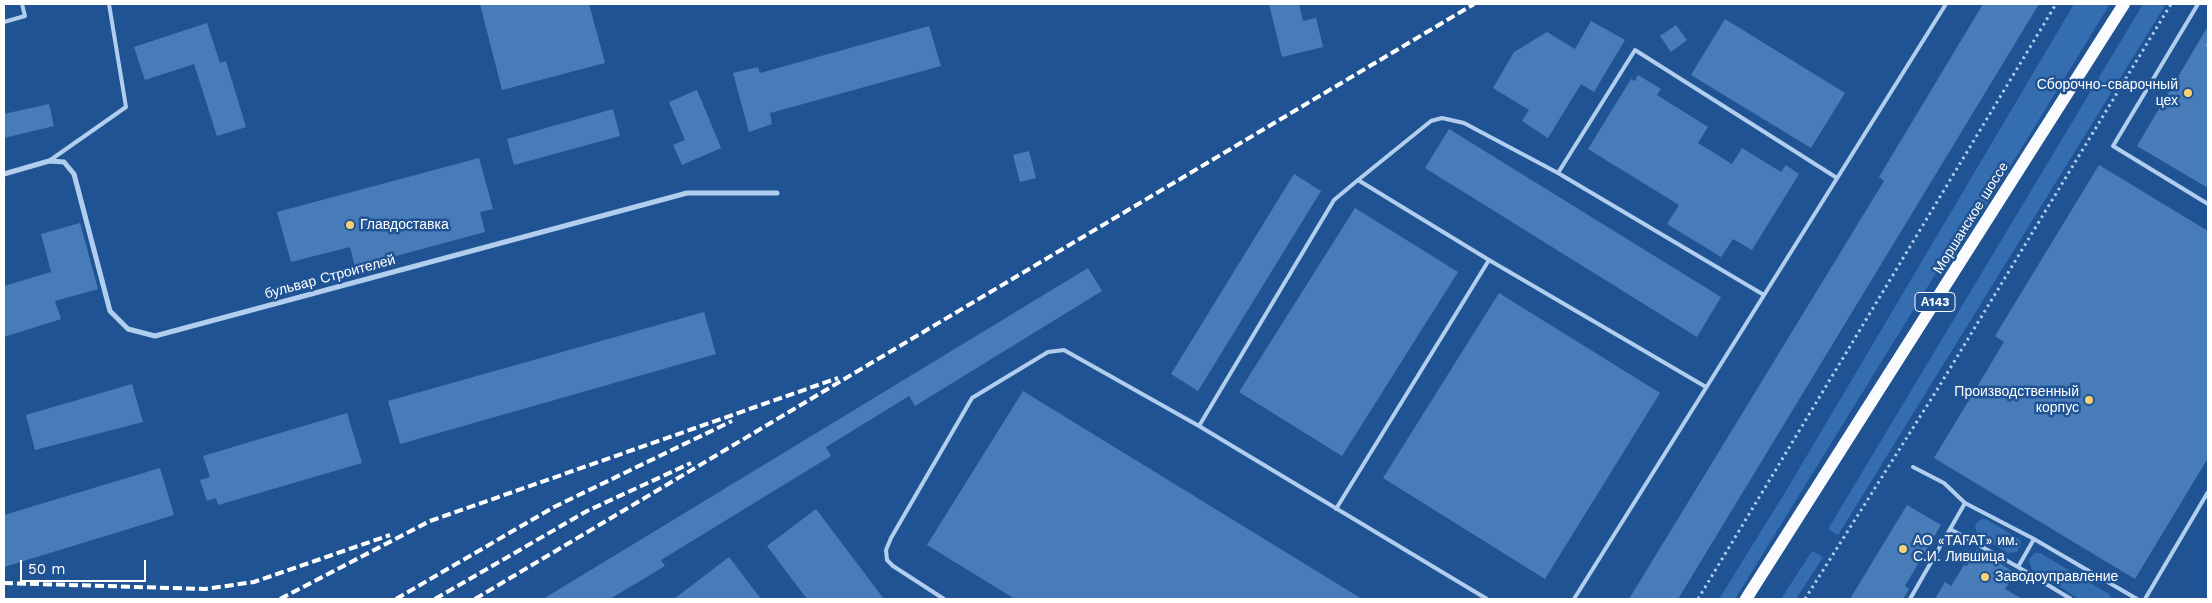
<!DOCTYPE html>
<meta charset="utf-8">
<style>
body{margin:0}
#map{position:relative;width:2212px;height:603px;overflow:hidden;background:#205393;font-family:"Work Sans",sans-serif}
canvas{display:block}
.frame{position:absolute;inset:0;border:5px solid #fff;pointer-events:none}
.scale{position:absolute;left:20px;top:560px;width:126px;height:22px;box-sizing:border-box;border:2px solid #fff;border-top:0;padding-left:6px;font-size:15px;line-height:18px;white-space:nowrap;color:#fff;-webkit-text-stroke:4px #205393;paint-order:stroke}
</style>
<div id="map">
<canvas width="2212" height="603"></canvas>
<div class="frame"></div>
<div class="scale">50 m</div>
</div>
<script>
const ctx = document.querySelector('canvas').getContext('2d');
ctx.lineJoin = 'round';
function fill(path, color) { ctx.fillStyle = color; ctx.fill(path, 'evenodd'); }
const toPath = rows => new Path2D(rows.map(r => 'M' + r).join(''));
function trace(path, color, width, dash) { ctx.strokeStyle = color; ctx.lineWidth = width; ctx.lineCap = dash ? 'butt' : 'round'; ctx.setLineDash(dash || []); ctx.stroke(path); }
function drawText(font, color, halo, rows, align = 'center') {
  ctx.font = font + ' "Work Sans",sans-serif'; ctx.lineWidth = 5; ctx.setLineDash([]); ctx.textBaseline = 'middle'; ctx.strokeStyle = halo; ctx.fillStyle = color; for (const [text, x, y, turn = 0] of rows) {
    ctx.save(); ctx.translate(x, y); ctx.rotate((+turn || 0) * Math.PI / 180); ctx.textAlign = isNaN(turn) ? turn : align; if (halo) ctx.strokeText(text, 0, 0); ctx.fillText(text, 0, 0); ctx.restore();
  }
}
fill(toPath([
 [2074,4,2110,4,1954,258,1946,257,1735,599,1719,599,1786,491],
 [2143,4,2166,4,1838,535,1828,529],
 [1981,519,1986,519,2019,539,2021,543,2017,552,2008,553,1977,534,1975,525],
 [1812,551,1823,557,1796,599,1781,599],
 [2035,553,2040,553,2109,594,2112,599,2079,599,2032,569,2029,562,2030,558]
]), '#346db0');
fill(toPath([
 [480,4,589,4,605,63,502,90],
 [1269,4,1299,4,1303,21,1316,18,1323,47,1282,57],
 [1983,4,2039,4,1678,599,1629,599,1884,181,1879,177],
 [1725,19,1845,93,1811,148,1691,75],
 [1591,21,1625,40,1594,92,1581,84,1548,138,1522,121,1529,110,1493,88,1514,52,1547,32,1575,49],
 [207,23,220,63,226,61,246,127,217,136,194,64,145,80,134,47],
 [1676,25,1687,40,1671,52,1660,36],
 [929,26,941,66,770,113,772,124,749,132,733,73,758,67,760,73],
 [2208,26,2208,188,2137,146],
 [1638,75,1661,89,1657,95,1708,127,1698,143,1732,164,1742,148,1781,172,1786,165,1799,174,1752,250,1733,239,1721,257,1667,224,1679,205,1588,149,1631,79,1635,81],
 [697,90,721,148,682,165,673,145,685,140,669,102],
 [49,104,54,126,4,138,4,114],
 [613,109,620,136,514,165,507,139],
 [1449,129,1721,297,1697,337,1425,168],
 [1029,151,1036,178,1020,182,1013,155],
 [479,158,493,209,480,212,485,232,355,267,350,247,291,262,277,212],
 [2099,165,2208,231,2208,458,2135,579,1934,458,2004,342,1995,336],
 [1294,174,1321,191,1198,391,1171,374],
 [1355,208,1458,272,1342,456,1239,392],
 [80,223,98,289,55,301,61,319,4,337,4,286,51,272,41,234],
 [1088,268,1102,291,915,406,909,396,826,447,831,456,661,560,665,566,610,599,543,599],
 [1499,293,1660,393,1545,579,1383,478],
 [704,312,716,354,400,444,388,401],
 [132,384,143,422,35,450,26,415],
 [1023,391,1362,599,1015,599,927,545],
 [347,413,362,463,218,505,216,498,207,501,200,480,210,477,203,456],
 [160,468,174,515,4,567,4,515],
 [1907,505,1941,525,1905,586,1909,589,1903,599,1850,599],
 [816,509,884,599,807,599,767,546],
 [1977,549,2015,573,2005,589,2022,599,1935,599,1945,582,1951,586,1964,565,1967,566],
 [729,557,761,599,674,599]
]), '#487cb9');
trace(toPath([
 [2208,44,2208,48],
 [1698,599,2056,4],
 [1805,599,1940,385,2171,4]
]), '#b2ceee', 3, [2.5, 4]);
trace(toPath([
 [2198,4,2113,146,2208,204],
 [4,22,25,16,22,4],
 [49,161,126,107,109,4],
 [1358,180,1431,121,1442,118,1464,123,1558,173],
 [1764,295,1558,173,1635,50,1837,178],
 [1913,467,1944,483,1965,503,2034,539,2137,599],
 [1336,509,1489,260],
 [1950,529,2018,567],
 [2034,539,2018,567,2071,599],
 [944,599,893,566,887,560,886,550,891,538,972,398,1048,352,1064,350,1199,426],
 [1487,599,1199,426,1334,200,1358,180,1489,260,1706,387],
 [1574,599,1946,4],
 [1910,599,1965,503],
 [2145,599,2208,492]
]), '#b2ceee', 4);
trace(toPath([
 [4,174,49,161,64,162,74,174,110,311,128,329,155,336,687,193,777,193]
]), '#b2ceee', 5);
trace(toPath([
 [1746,599,2124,4]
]), '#f9fbff', 12);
trace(toPath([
 [4,583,205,589,254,582,390,535],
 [280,599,430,521,838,378],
 [396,599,554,507,732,421],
 [435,599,587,511,691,463],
 [475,599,1474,4]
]), '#fff', 4, [9, 4]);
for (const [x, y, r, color] of [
 [2188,93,5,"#fbd272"],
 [350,225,5,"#fbd272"],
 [2089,400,5,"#fbd272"],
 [1903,549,5,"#fbd272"],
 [1985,577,5,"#fbd272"]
]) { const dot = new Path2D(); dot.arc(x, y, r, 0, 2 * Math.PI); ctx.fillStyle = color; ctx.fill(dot); trace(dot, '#205393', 2); }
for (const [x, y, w] of [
 [1935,302,40]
]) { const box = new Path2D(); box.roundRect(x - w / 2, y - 9.5, w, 19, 4); ctx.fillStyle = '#205393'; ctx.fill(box); trace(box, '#fff', 1); }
drawText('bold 12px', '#fff', null, [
 ["А143",1935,302]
]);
drawText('14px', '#fff', '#205393', [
 ["Сборочно-сварочный",2178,85,"right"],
 ["цех",2178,101,"right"],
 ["Главдоставка",360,225],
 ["Производственный",2079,392,"right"],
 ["корпус",2079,408,"right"],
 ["АО «ТАГАТ» им.",1913,541],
 ["С.И. Лившица",1913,557],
 ["Заводоуправление",1995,577]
], 'left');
drawText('14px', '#fff', '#205393', [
 ["Моршанское шоссе",1971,218,-58],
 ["бульвар Строителей",330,277,-15]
]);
</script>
